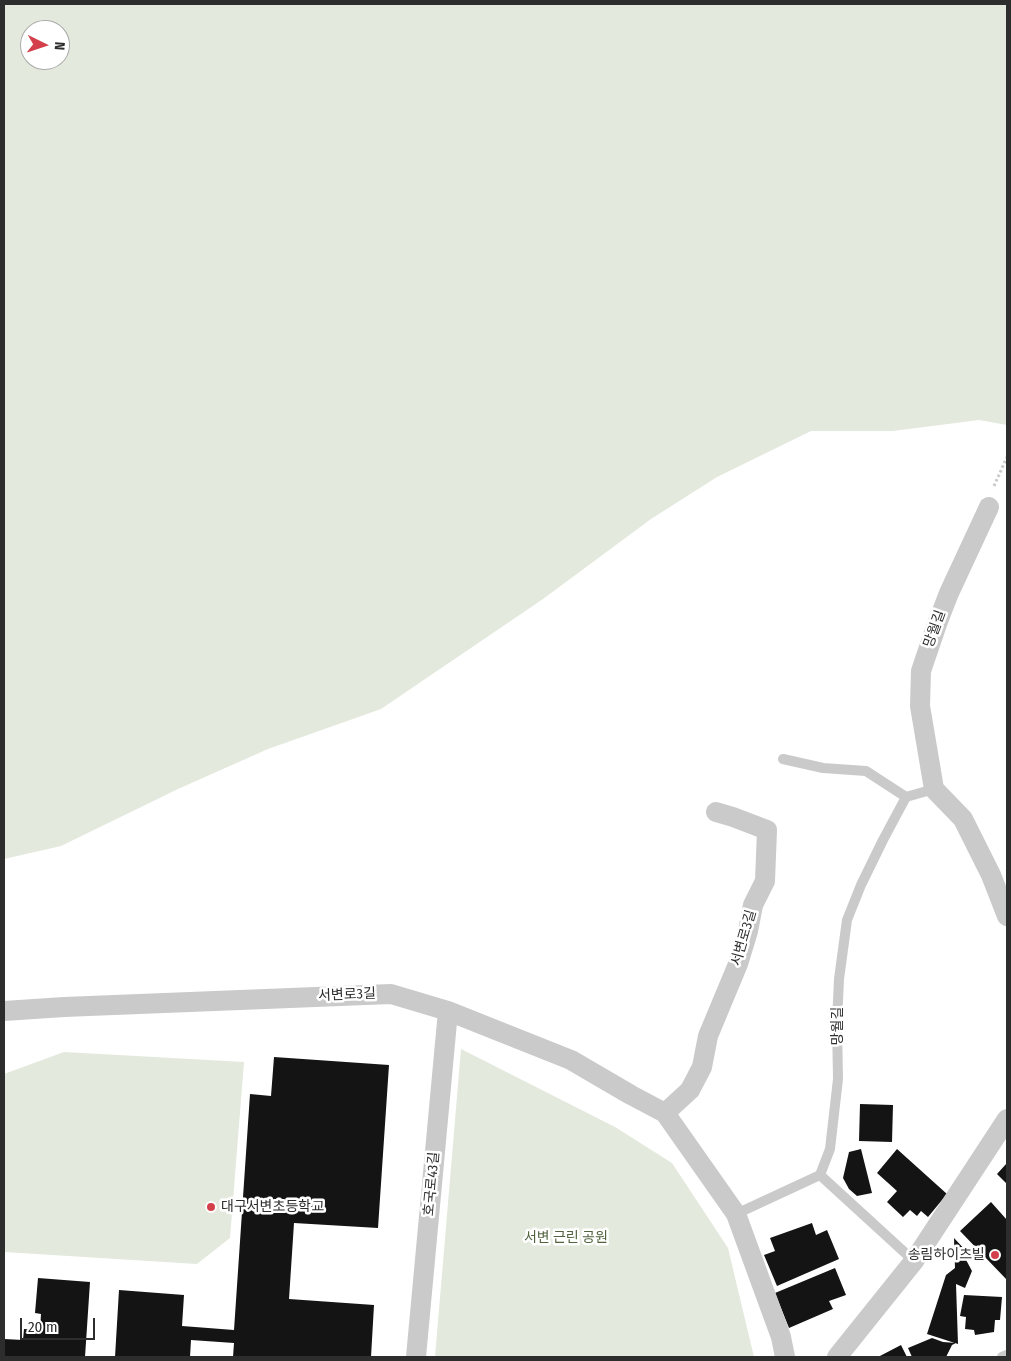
<!DOCTYPE html>
<meta charset="utf-8">
<style>
body{margin:0}
#map{position:relative;width:1011px;height:1361px;overflow:hidden;background:#fff;font-family:"Fira Sans Condensed",sans-serif}
canvas{display:block}
.frame{position:absolute;inset:0;border:5px solid #2d2d2d;pointer-events:none}
.north{position:absolute;left:20px;top:20px;width:50px;height:50px;box-sizing:border-box;background:#fff;border:1px solid #ababab;border-radius:50%;rotate:94deg;font-size:14px;font-weight:700;line-height:20px;text-align:center;color:#2d2d2d}
.north::after{content:'';display:block;margin:auto;width:18px;height:22px;background:#d3404c;clip-path:polygon(50% 0,100% 100%,50% 72%,0 100%)}
.scale{position:absolute;left:20px;top:1318px;width:75px;height:22px;box-sizing:border-box;border:2px solid #2d2d2d;border-top:0;padding-left:6px;font-size:15px;line-height:18px;white-space:nowrap;color:#2d2d2d;-webkit-text-stroke:4px #fff;paint-order:stroke}
</style>
<div id="map">
<canvas width="1011" height="1361"></canvas>
<div class="frame"></div>
<div class="north">N</div>
<div class="scale">20 m</div>
</div>
<script>
const ctx = document.querySelector('canvas').getContext('2d');
ctx.lineJoin = 'round';
function fill(path, color) { ctx.fillStyle = color; ctx.fill(path, 'evenodd'); }
const toPath = rows => new Path2D(rows.map(r => 'M' + r).join(''));
function trace(path, color, width, dash) { ctx.strokeStyle = color; ctx.lineWidth = width; ctx.lineCap = dash ? 'butt' : 'round'; ctx.setLineDash(dash || []); ctx.stroke(path); }
function drawText(font, color, halo, rows, align = 'center') {
  ctx.font = font + ' "Fira Sans Condensed","Noto Sans KR",sans-serif'; ctx.lineWidth = 5; ctx.setLineDash([]); ctx.textBaseline = 'middle'; ctx.strokeStyle = halo; ctx.fillStyle = color; for (const [text, x, y, turn = 0] of rows) {
    ctx.save(); ctx.translate(x, y); ctx.rotate((+turn || 0) * Math.PI / 180); ctx.textAlign = isNaN(turn) ? turn : align; if (halo) ctx.strokeText(text, 0, 0); ctx.fillText(text, 0, 0); ctx.restore();
  }
}
fill(toPath([
 [4,4,1007,4,1007,425,979,420,893,431,811,431,717,477,651,519,543,599,381,709,268,749,178,789,61,846,4,859],
 [30,30,60,30,60,60,30,60],
 [461,1049,615,1127,672,1163,728,1248,754,1357,435,1357],
 [64,1052,244,1062,230,1238,197,1264,4,1252,4,1074]
]), '#e3e9dc');
fill(toPath([
 [274,1057,389,1065,378,1228,294,1223,289,1299,374,1305,371,1357,233,1357,234,1343,191,1340,190,1357,115,1357,119,1290,184,1295,182,1326,234,1330,250,1094,271,1096],
 [860,1104,893,1105,892,1142,859,1141],
 [861,1149,872,1193,857,1196,849,1189,843,1178,849,1152],
 [897,1149,947,1194,928,1217,921,1211,917,1216,910,1210,903,1217,887,1202,897,1191,877,1173],
 [1007,1163,1007,1184,997,1174],
 [991,1202,1007,1220,1007,1280,960,1231],
 [812,1223,816,1235,827,1230,839,1259,777,1286,764,1255,775,1251,770,1238],
 [954,1238,968,1253,965,1258,972,1271,965,1288,956,1284,958,1344,927,1334,946,1275,955,1268],
 [835,1268,846,1295,829,1301,833,1309,789,1328,775,1293],
 [38,1278,90,1282,85,1357,4,1357,4,1339,23,1340,24,1329,40,1330,41,1314,35,1313],
 [964,1295,1002,1297,1000,1320,995,1320,994,1332,975,1335,974,1330,965,1329,966,1317,960,1316],
 [932,1338,943,1342,956,1343,952,1345,946,1357,912,1357,908,1348],
 [901,1345,907,1357,878,1357]
]), '#141414');
trace(toPath([
 [994,486,1007,457]
]), '#cacaca', 3, [2.5, 2.5]);
trace(toPath([
 [783,759,823,768,866,771,906,797,934,789],
 [820,1175,914,1261],
 [736,1214,820,1175,830,1149,838,1079,837,1023,839,979,847,920,861,885,883,840,906,797],
 [1002,1357,1007,1355]
]), '#cacaca', 10);
trace(toPath([
 [989,507,949,593,937,624,921,671,920,706,934,789,963,819,991,875,1007,916],
 [4,1011,64,1007,391,994,448,1011,571,1060,631,1095,665,1113,736,1214,781,1337,785,1357],
 [665,1113,690,1090,702,1067,708,1036,738,964,748,931,753,905,765,881,767,830,733,817,716,812],
 [416,1357,448,1011],
 [837,1357,914,1261,1007,1119]
]), '#cacaca', 20);
for (const [x, y, r, color] of [
 [211,1207,5,"#d3404c"],
 [995,1255,5,"#d3404c"]
]) { const dot = new Path2D(); dot.arc(x, y, r, 0, 2 * Math.PI); ctx.fillStyle = color; ctx.fill(dot); trace(dot, '#fff', 2); }
drawText('14px', '#2d2d2d', '#fff', [
 ["망월길",935,629,-70],
 ["서변로3길",744,938,-74],
 ["서변로3길",347,995,-2],
 ["망월길",838,1026,-90],
 ["호국로43길",432,1184,-85]
]);
drawText('14px', '#2d2d2d', '#fff', [
 ["대구서변초등학교",221,1207],
 ["송림하이츠빌",985,1255,"right"]
], 'left');
drawText('14px', '#51643f', '#fff', [
 ["서변 근린 공원",566,1238]
]);
</script>
